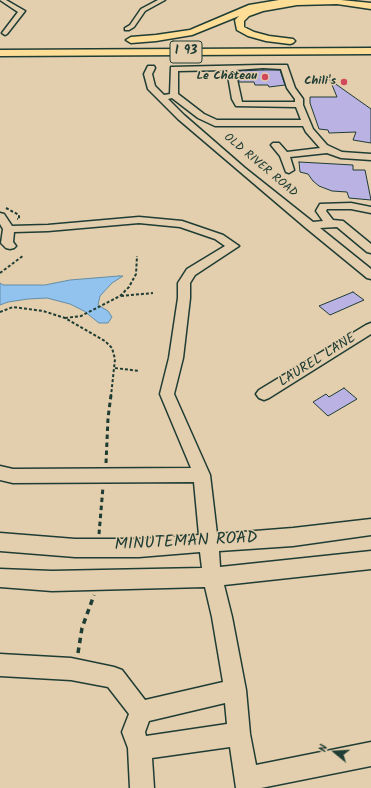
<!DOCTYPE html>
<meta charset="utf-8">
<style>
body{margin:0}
#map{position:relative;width:371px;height:788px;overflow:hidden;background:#e3cead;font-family:Kalam,sans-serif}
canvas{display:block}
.north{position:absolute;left:315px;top:732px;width:40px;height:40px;-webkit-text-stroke:3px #e3cead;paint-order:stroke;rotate:288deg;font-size:11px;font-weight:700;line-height:16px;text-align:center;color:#1f3d34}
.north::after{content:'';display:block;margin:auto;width:14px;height:18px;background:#1f3d34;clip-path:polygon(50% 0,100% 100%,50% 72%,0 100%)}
</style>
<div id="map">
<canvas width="371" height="788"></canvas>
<div class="north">N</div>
</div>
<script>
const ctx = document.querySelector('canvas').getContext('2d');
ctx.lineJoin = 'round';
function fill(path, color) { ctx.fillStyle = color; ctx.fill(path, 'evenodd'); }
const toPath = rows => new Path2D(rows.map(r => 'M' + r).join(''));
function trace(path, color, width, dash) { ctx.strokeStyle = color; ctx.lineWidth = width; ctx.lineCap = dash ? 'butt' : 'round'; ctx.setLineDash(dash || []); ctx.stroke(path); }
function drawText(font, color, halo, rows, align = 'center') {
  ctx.font = font + ' Kalam,sans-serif'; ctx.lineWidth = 3; ctx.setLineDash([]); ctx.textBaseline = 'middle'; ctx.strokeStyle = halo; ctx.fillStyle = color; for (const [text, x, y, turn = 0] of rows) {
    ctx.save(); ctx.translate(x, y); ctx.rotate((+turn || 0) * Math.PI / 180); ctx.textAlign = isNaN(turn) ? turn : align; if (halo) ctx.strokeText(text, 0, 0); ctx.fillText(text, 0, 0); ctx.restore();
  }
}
const water = toPath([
 [119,276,123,276,112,283,100,296,98,305,108,311,112,317,108,323,99,323,84,311,70,304,47,298,28,299,8,302,0,305,0,283,3,285,45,285,70,280,119,276]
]);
fill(water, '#92c3ee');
trace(water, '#648da4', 1);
const building = toPath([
 [263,70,280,70,285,85,269,87,268,85,255,85,254,82,239,82,237,71,263,70],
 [330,80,371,109,371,143,353,140,356,132,329,133,328,130,319,129,310,103,310,97,337,97,330,80],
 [299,162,353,165,353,170,365,170,371,200,349,198,347,192,332,191,319,186,313,181,308,174,300,172,299,162],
 [353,292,364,300,330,315,319,306,353,292],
 [344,388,357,399,328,416,313,402,326,394,329,397,344,388]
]);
fill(building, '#b9b2e3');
trace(building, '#1f3d34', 1);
const minor = toPath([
 [0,0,6,0,25,11,7,34,5,35,2,33,18,12,0,0],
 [158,0,165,0,145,11,134,27,129,30,125,30,125,28,130,25,141,9,158,0],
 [260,65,287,65,295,88,303,99,303,105,313,129,327,145,342,152,371,154,371,160,341,158,327,153,290,157,294,170,289,173,286,172,280,156,271,145,273,143,279,143,287,152,320,148,306,132,303,126,215,126,198,118,172,98,168,99,184,115,245,168,313,222,323,221,316,211,320,204,351,203,371,207,371,213,351,209,327,209,326,211,333,220,343,221,371,244,371,253,367,252,337,227,320,228,371,269,371,279,367,278,306,228,178,119,148,89,144,74,148,66,154,66,155,68,152,74,155,86,164,95,170,94,171,67,260,65],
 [263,68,281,69,287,88,295,99,295,102,242,102,235,70,263,68],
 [227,70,232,99,236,106,296,107,301,120,217,120,204,114,178,94,178,71,227,70],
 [0,213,4,214,12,226,48,225,139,217,182,221,223,235,239,246,195,275,190,283,190,298,183,358,174,394,210,475,217,534,293,528,371,519,371,535,293,546,219,551,220,567,371,551,371,569,224,585,232,617,246,690,250,734,256,765,371,742,371,766,261,788,236,788,230,747,152,758,154,788,130,788,128,748,122,732,129,714,108,687,71,680,0,676,0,654,71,658,114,667,122,670,145,700,223,682,212,617,205,587,52,591,0,587,0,569,52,571,202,568,200,552,139,557,75,557,0,551,0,533,75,539,139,539,199,535,194,482,13,483,0,480,0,466,13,469,191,468,160,394,169,358,178,298,178,283,187,269,225,246,215,239,180,227,139,223,48,231,14,232,13,242,16,246,14,248,10,249,6,248,1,243,3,229,0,224,0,213],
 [225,703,227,724,146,736,145,732,149,721,225,703],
 [371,323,371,334,269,398,264,400,259,398,256,394,259,390,366,325,371,323]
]);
const highway = toPath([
 [279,0,341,0,371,3,371,9,337,4,297,5,263,11,249,16,244,21,244,27,254,32,269,36,293,39,295,41,293,43,290,44,266,41,248,36,237,30,235,20,239,16,192,35,156,41,131,43,126,40,131,37,156,35,190,30,249,5,279,0],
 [371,48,371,54,0,56,0,50,371,48]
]);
trace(minor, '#1f3d34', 3);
trace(highway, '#1f3d34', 3);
trace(toPath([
 [6,208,19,215,19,219,17,219],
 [0,273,24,255],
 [121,296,153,293],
 [0,312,13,307,43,311,65,318,105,341,112,348,115,359,111,396],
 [65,318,81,316,120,296,129,287,136,274,137,256],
 [115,368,139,371]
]), '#1f3d34', 2, [3, 2]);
trace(toPath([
 [106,463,108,418,111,395],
 [99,534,103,487]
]), '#1f3d34', 3, [4.5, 3.5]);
trace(toPath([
 [78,653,82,628,94,595]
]), '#1f3d34', 3.5, [5.5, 4.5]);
fill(minor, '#e3cead');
fill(highway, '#fedd96');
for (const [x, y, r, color] of [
 [265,77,4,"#d1495b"],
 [344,82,4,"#d1495b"]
]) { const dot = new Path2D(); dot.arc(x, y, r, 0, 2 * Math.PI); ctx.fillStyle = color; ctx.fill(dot); trace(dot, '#e3cead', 1.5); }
drawText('bold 12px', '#1f3d34', '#e3cead', [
 ["Le Château",257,77],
 ["Chili's",336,82]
], 'right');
drawText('12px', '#1f3d34', '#e3cead', [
 ["OLD RIVER ROAD",260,166,40]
]);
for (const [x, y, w] of [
 [186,52,32]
]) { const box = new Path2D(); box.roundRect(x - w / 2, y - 11, w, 22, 3); ctx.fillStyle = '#e3cead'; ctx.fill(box); trace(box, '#1f3d34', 1); }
drawText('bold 13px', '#1f3d34', null, [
 ["I 93",186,52]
]);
drawText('14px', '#1f3d34', '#e3cead', [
 ["LAUREL LANE",318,361,-32]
]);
drawText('17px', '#1f3d34', '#e3cead', [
 ["MINUTEMAN ROAD",186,543,-3]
]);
</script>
